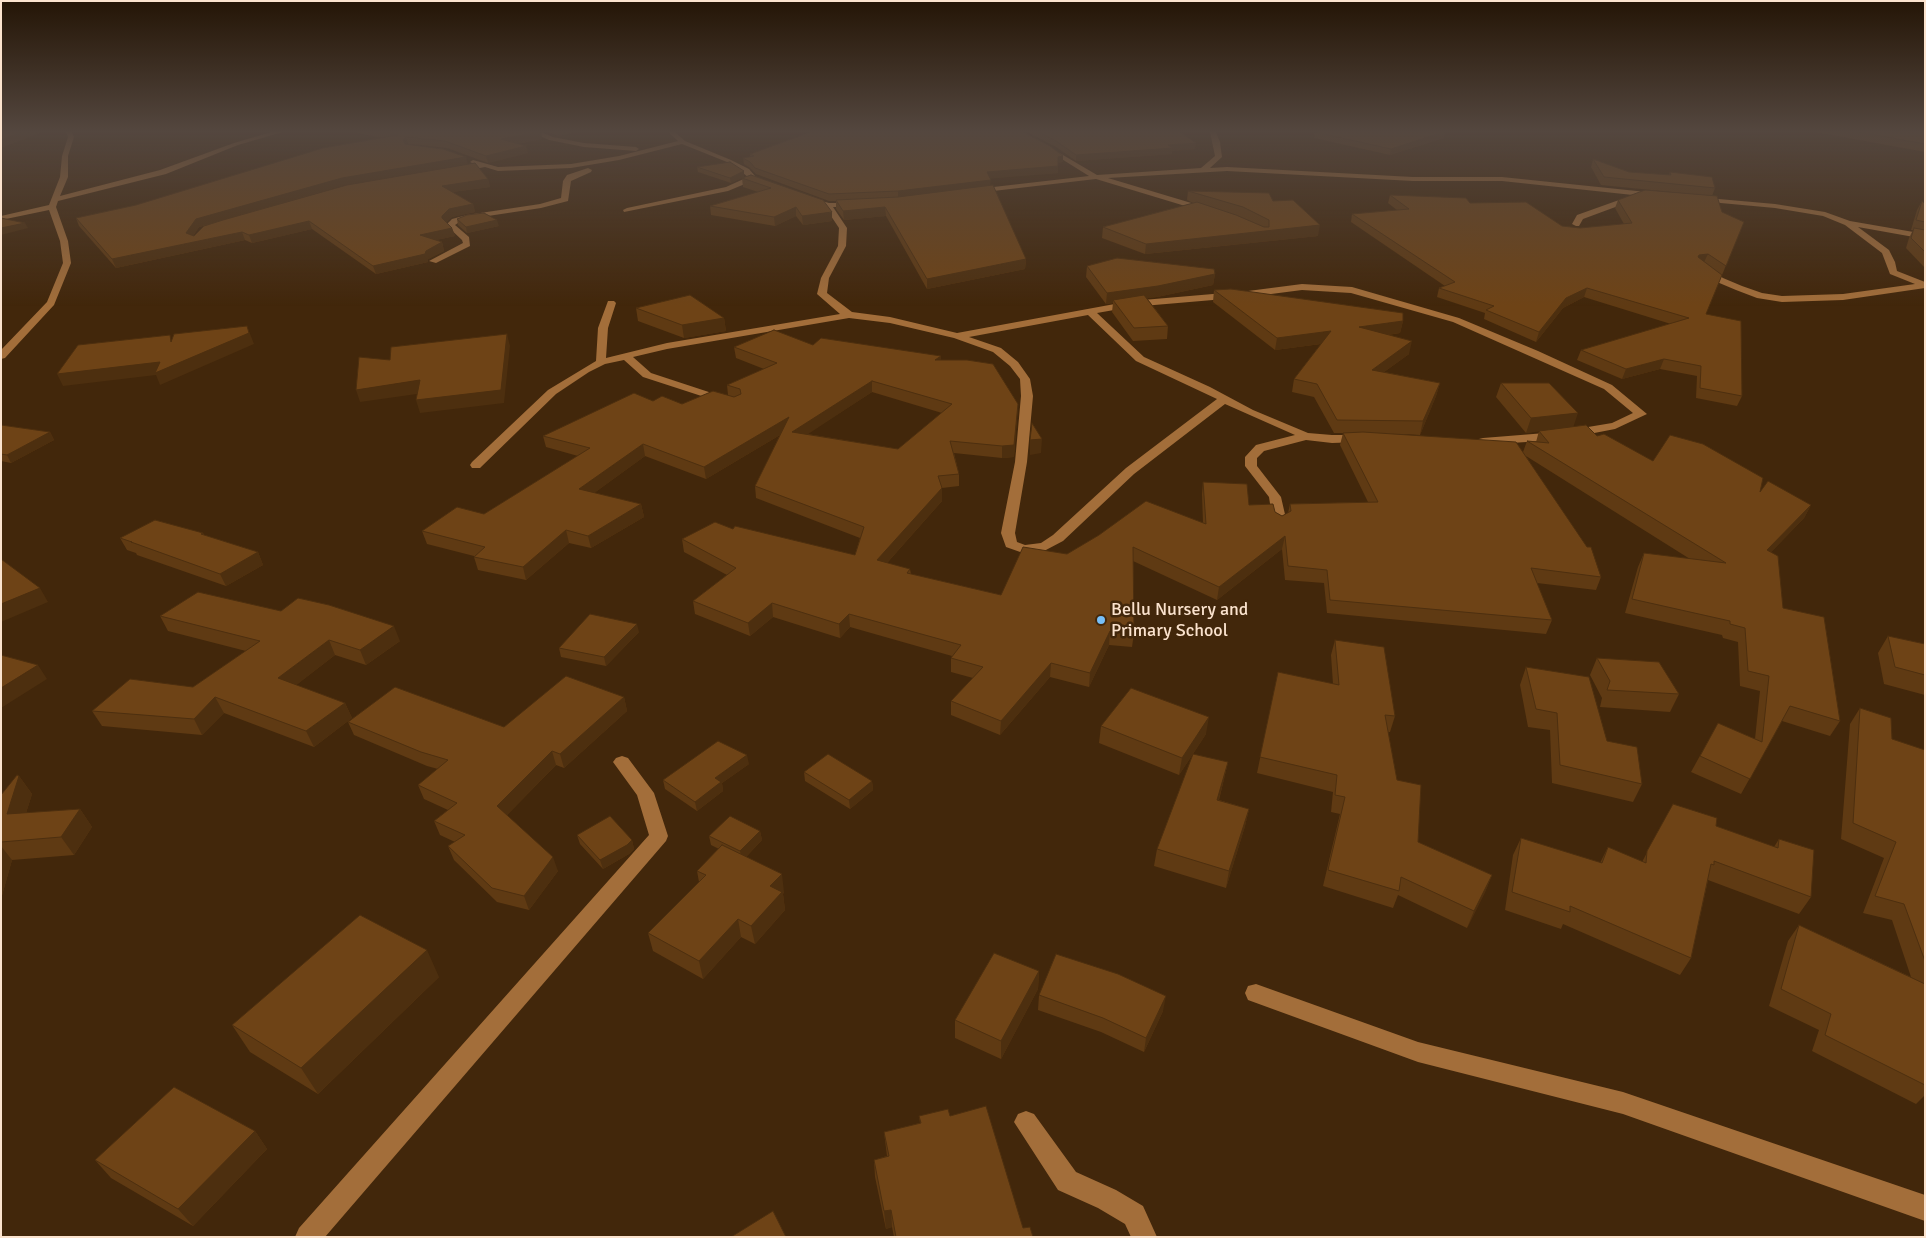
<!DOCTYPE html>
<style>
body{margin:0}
#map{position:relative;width:1926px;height:1238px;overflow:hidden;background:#42270b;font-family:Signika,sans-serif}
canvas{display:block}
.frame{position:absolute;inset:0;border:2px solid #fbe3ce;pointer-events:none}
</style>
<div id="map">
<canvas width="1926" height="1238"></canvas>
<div class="frame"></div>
</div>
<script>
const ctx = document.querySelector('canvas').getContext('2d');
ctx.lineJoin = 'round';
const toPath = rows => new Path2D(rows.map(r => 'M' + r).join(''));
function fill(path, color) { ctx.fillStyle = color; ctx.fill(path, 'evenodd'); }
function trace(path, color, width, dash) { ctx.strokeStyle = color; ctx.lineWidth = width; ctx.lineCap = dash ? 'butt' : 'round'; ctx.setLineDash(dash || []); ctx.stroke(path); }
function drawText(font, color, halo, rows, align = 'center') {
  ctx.font = font + ' Signika,sans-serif'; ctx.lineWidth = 5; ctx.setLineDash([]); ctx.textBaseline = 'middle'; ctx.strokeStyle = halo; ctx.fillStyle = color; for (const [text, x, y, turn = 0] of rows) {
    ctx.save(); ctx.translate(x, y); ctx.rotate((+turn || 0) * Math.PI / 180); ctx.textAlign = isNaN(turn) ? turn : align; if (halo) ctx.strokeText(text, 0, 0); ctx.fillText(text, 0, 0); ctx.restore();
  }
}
fill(toPath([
 [66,132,72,132,74,137,68,156,68,177,60,196,160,170,234,143,271,132,283,132,238,145,166,174,58,201,56,207,68,241,71,263,54,305,5,358,1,359,1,350,47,302,63,263,60,241,49,210,1,220,1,216,49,205,60,177,62,156,68,137,66,132],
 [531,132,541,132,553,137,584,143,636,147,639,149,636,151,584,147,549,140,531,132],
 [668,132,675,132,685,141,731,160,749,169,755,176,772,184,768,186,752,181,728,191,624,212,623,210,627,208,726,187,748,177,743,173,727,162,682,144,619,160,571,168,498,171,485,167,459,172,455,170,476,165,470,162,473,160,498,167,571,164,619,156,678,141,668,132],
 [1210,132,1216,132,1220,142,1222,157,1210,168,1227,167,1413,177,1502,177,1656,193,1660,195,1656,197,1636,195,1638,197,1637,199,1583,219,1579,226,1576,226,1572,224,1577,215,1633,195,1502,181,1413,181,1227,171,1108,178,1208,208,1208,212,1205,212,1096,179,976,193,972,191,976,189,1089,176,1044,148,1043,147,1046,145,1097,175,1201,168,1215,156,1210,132],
 [588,168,592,170,591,172,571,181,568,201,541,208,468,219,458,223,455,225,469,237,470,246,436,263,429,261,463,243,462,240,446,225,452,219,467,215,540,204,561,198,563,181,567,175,588,168],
 [1696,197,1775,204,1825,212,1850,221,1925,234,1925,239,1858,227,1889,250,1895,262,1897,271,1925,282,1925,288,1843,300,1782,302,1757,298,1736,290,1717,282,1699,268,1700,266,1706,266,1723,278,1742,286,1762,293,1782,296,1843,294,1915,284,1890,274,1882,253,1845,225,1823,216,1775,208,1699,201,1695,199,1696,197],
 [818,200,829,203,857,203,861,205,857,207,833,207,847,228,846,246,829,278,827,293,852,312,890,317,957,333,1131,301,1248,291,1302,284,1352,287,1459,318,1538,351,1612,385,1647,414,1615,429,1558,440,1479,445,1477,442,1479,439,1483,438,1558,432,1612,423,1633,413,1604,389,1453,322,1351,293,1302,290,1248,297,1131,307,1097,313,1144,357,1210,387,1253,410,1308,433,1332,435,1364,435,1366,438,1364,441,1360,442,1332,443,1306,440,1264,451,1257,458,1257,466,1281,497,1287,523,1280,527,1273,523,1269,497,1245,466,1245,457,1256,445,1295,435,1225,404,1134,474,1063,541,1044,551,1023,553,1006,547,1001,533,1015,462,1021,396,1020,379,1010,366,993,352,954,338,890,323,849,318,667,349,633,357,651,373,727,398,729,400,727,402,723,403,643,377,624,360,605,364,589,372,556,394,480,468,472,468,470,465,472,462,548,390,596,361,598,328,608,301,614,301,616,303,608,328,606,358,667,343,840,314,817,294,821,278,838,246,839,228,825,207,818,204,818,200],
 [1088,315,1136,361,1217,399,1126,468,1053,535,1041,543,1025,545,1017,542,1015,533,1027,462,1033,396,1030,379,1018,362,1001,348,969,337,1088,315],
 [622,756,628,758,654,793,668,836,666,841,325,1237,295,1237,299,1228,649,835,637,795,613,762,616,758,622,756],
 [1256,984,1418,1042,1623,1092,1925,1195,1925,1221,1623,1114,1418,1062,1248,1000,1245,993,1248,986,1256,984],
 [1026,1111,1034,1114,1076,1172,1116,1190,1143,1206,1157,1237,1131,1237,1125,1224,1098,1208,1058,1190,1014,1122,1018,1114,1026,1111]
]), '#a36e3a');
fill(toPath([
 [353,132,541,132,542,139,517,144,528,153,488,163,447,148,410,144,468,164,344,185,280,204,488,179,490,187,452,192,473,204,475,212,452,217,446,222,452,228,455,236,436,240,442,242,444,251,428,259,428,262,376,274,312,229,252,243,245,240,116,268,79,226,76,218,136,205,381,138],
 [212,224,194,236,193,236,199,227],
 [548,132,576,132,558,136],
 [1027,132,1180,132,1195,149,1172,151,1172,154,1076,161,1056,147],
 [1815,132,1925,132,1925,152],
 [1315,133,1444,138,1390,155,1314,138],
 [750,154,1063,156,1063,162,1058,163,1058,173,990,178,990,185,1026,259,1025,269,927,289,886,216,844,220,836,209,836,201,829,201,756,174,750,168,744,164,743,158,750,157],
 [1593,159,1629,172,1669,175,1670,172,1715,188,1712,196,1722,212,1744,222,1722,275,1710,267,1706,314,1742,396,1737,406,1696,398,1697,376,1660,369,1622,379,1577,360,1581,350,1671,324,1584,297,1563,308,1536,342,1484,319,1485,313,1437,297,1439,288,1445,286,1351,222,1352,214,1397,210,1388,203,1390,195,1470,203,1562,226,1580,228,1624,224,1615,208,1618,200,1711,196,1601,185,1591,167],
 [697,167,744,171,744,177,731,183,698,172],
 [751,175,832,221,803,225,796,216,775,226,711,215,710,206,758,192,743,187,742,178],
 [1188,191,1273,201,1318,236,1145,254,1102,238,1103,227,1193,203,1187,200],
 [1922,201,1925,204,1925,268,1906,248,1909,238,1913,230,1911,230,1917,210],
 [457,219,499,226,467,233,458,225],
 [1087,266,1215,274,1213,285,1157,297,1147,298,1168,326,1167,339,1133,341,1112,312,1113,303,1106,304,1086,277],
 [1214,290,1403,321,1400,333,1388,335,1409,354,1384,372,1440,383,1436,396,1420,435,1401,434,1523,452,1527,441,1536,442,1539,431,1526,433,1496,397,1501,383,1573,427,1597,436,1653,461,1760,492,1811,505,1804,518,1771,552,1783,608,1840,721,1830,736,1782,721,1741,794,1691,772,1718,723,1755,739,1760,691,1740,686,1738,642,1723,638,1722,635,1625,613,1638,567,1644,553,1690,559,1526,456,1601,577,1596,590,1537,583,1552,620,1546,634,1327,613,1324,583,1285,580,1282,549,1217,600,1133,561,1134,633,1132,647,1109,645,1089,687,1050,677,1000,735,951,715,951,701,973,678,951,672,951,658,952,656,850,627,840,638,773,617,750,636,695,614,693,601,727,575,684,552,682,539,733,529,855,555,860,538,756,498,755,486,780,435,706,479,645,456,594,493,641,504,644,517,591,548,569,543,526,580,478,570,474,557,474,556,427,544,422,531,484,514,578,456,546,447,543,436,653,401,682,404,728,395,727,385,764,369,736,358,734,347,813,345,941,356,941,360,1018,404,1014,457,1002,458,954,453,959,474,959,486,942,488,942,501,887,563,910,569,911,574,1001,595,1067,554,1203,523,1202,494,1203,482,1249,505,1275,512,1282,516,1288,513,1290,504,1368,502,1340,445,1343,433,1334,433,1314,397,1292,392,1294,379,1321,344,1275,350,1213,302],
 [872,392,942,413,898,449,807,434],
 [636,308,724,318,726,331,684,338,638,321],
 [1,425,50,432,54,440,11,463,1,461],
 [203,533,204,535,258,552,263,565,226,586,137,555,136,553,127,550,120,538],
 [160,616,400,641,366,665,335,655,296,685,345,703,352,718,314,747,224,713,202,735,102,726,92,711,193,687,246,651,168,631],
 [639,632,606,666,561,657,559,648],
 [1888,636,1925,644,1925,695,1884,684,1878,653],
 [1335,640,1395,716,1390,732,1388,732,1397,780,1418,842,1492,875,1485,892,1467,928,1398,895,1393,908,1323,886,1340,814,1331,812,1333,792,1257,773,1278,672,1333,684,1331,655],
 [1597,658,1679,694,1670,712,1600,707,1602,698,1590,675],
 [1526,667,1607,741,1642,784,1633,802,1552,783,1550,730,1528,727,1520,685],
 [624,697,627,711,564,768,556,765,507,815,558,871,529,910,497,902,454,860,448,846,455,842,440,835,434,821,448,810,424,799,418,785,438,769,427,766,354,735,348,722,504,727],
 [1860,708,1892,739,1925,750,1925,1095,1916,1104,1812,1051,1819,1030,1769,1006,1788,941,1799,925,1911,977,1892,920,1863,913,1884,858,1841,839,1850,724],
 [1101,726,1206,734,1179,775,1099,743],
 [1228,762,1224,779,1219,800,1249,809,1245,826,1226,888,1154,866,1157,849],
 [749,764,722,783,723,791,697,811,665,789,663,780],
 [804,772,872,781,873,790,850,809,805,781],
 [19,776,32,794,26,813,80,809,92,827,74,855,12,860,1,899,1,795],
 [1673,804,1716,826,1774,847,1779,839,1811,897,1799,914,1708,880,1691,958,1680,975,1563,924,1561,929,1505,910,1513,855,1521,838,1600,863,1608,847,1642,862],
 [760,831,762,840,746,857,784,892,783,894,785,910,755,944,741,937,703,979,653,951,648,933,699,882,697,871,719,849,711,845,709,836],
 [577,835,632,840,634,849,629,854,603,869,580,844],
 [1039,971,1038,989,1001,1059,955,1038,955,1020],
 [439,977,318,1094,250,1052,232,1025],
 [1039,995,1163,1011,1144,1052,1101,1032,1038,1010],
 [919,1116,950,1116,1023,1228,1033,1237,894,1237,892,1227,886,1229,875,1177,874,1160,887,1156,884,1132,920,1123],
 [255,1131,267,1149,193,1226,111,1178,95,1160]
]), '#5f3a13');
fill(toPath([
 [22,132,43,132,1,148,1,140],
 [541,132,542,139,503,146,501,139],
 [557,132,576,132,558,136],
 [1443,132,1445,132,1444,138,1390,155,1391,149],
 [406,137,408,144,405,147,403,140],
 [1196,143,1195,149,1172,151,1172,154,1076,161,1076,155,1168,145],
 [526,146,528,153,488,163,486,156],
 [1063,156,1063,162,1058,163,1058,157],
 [466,157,468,164,344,185,199,227,189,242,186,233,196,219,342,178],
 [1058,166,1058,173,987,179,987,172],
 [744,171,744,177,731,183,730,178],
 [488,179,490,187,444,193,442,186],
 [991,180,990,186,898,198,898,191],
 [473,204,475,212,452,217,445,224,442,218,442,216,449,209],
 [796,207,796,216,775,226,774,217],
 [885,207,886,216,844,220,843,211],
 [832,212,832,221,803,225,802,216],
 [497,220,499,226,467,233,466,227],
 [309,221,312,229,252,243,249,235],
 [25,223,28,228,1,235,1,228],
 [1320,225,1318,236,1145,254,1146,244],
 [452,228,455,236,422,243,420,235],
 [242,232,245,240,116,268,112,259],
 [442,242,444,251,428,259,428,262,376,274,373,266],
 [1708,254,1704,262,1694,266,1699,255],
 [1026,259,1025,269,927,289,927,279],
 [1215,274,1213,285,1157,297,1115,302,1113,300,1113,303,1106,304,1107,293],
 [1587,288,1584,297,1563,308,1536,342,1539,332,1566,298],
 [724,318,726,331,684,338,682,325],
 [1403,321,1400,333,1357,339,1359,327],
 [247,326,254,344,160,385,156,375,63,386,57,374],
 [1331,331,1328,343,1275,350,1277,338],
 [507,334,510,346,504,403,420,413,416,400],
 [1412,341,1409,354,1369,383,1372,370],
 [941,356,941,367,935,360],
 [1664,359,1660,369,1622,379,1626,369],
 [420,380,424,393,360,402,356,390],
 [872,381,872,392,793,444,792,432],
 [1440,383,1436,396,1420,435,1423,421],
 [1018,404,1014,457,1002,458,1002,446],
 [1578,413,1573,428,1526,433,1531,418],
 [789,417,790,429,706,479,704,467],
 [50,432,54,440,11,463,7,455],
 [1042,439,1041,453,1030,455,1030,440],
 [643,444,645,456,582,502,579,489],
 [942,488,942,501,878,573,877,560],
 [641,504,644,517,591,548,588,536],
 [1811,505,1804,518,1760,564,1767,550],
 [566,530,569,543,526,580,523,567],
 [1285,536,1282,549,1217,600,1219,587],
 [258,552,263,565,226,586,220,574],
 [40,588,48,602,1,622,1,604],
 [772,603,773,617,750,636,748,623],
 [849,614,850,627,840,638,839,624],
 [637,624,639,632,606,666,604,657],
 [394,626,400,641,366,665,360,650],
 [1110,631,1109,645,1089,687,1090,673],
 [329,640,335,655,285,694,278,678],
 [1051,663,1050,677,1000,735,1001,721],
 [38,665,47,679,1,708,1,688],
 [215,697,224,713,202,735,194,719],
 [624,697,627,711,564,768,560,754],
 [345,703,352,718,314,747,306,731],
 [1209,717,1206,734,1179,775,1182,758],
 [552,751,556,765,502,820,497,806],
 [747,755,749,764,722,783,723,791,697,811,695,802,715,778],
 [1228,762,1224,779,1214,817,1217,800],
 [19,776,32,794,20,832,7,814],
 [872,781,873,790,850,809,849,800],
 [80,809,92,827,74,855,61,837],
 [1249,809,1245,826,1226,888,1229,871],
 [760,831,762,840,742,861,740,851],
 [632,840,634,849,629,854,603,869,600,860],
 [1,846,12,860,1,899],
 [553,857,558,871,529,910,524,896],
 [782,874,784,892,783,894,785,910,755,944,751,926,770,886],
 [1492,875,1485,892,1467,928,1474,911],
 [738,919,741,937,703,979,699,961],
 [427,950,439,977,318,1094,301,1068],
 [1039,971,1038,989,1001,1059,1001,1041],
 [1166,996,1163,1011,1144,1052,1146,1038],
 [255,1131,267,1149,193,1226,178,1209],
 [891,1210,892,1227,886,1229,884,1211]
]), '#4d2f0f');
const building = toPath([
 [1,132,22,132,1,140,1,132],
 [384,132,539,132,501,139,526,146,486,156,445,141,406,137,403,140,405,144,443,149,466,157,342,178,196,219,186,233,194,236,204,226,223,220,347,185,475,163,488,179,442,186,473,204,449,209,442,216,442,218,452,228,420,235,442,242,426,251,425,254,373,266,309,221,249,235,242,232,112,259,76,218,136,205,323,148,398,135,384,132],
 [811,132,1023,132,1050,146,1063,156,1058,157,1058,166,987,172,991,180,898,191,829,194,755,168,750,162,743,158,754,156,750,154,811,132],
 [1039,132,1180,132,1196,143,1168,145,1173,148,1076,155,1056,141,1039,132],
 [1315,132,1443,132,1391,149,1315,132],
 [1859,132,1925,132,1925,144,1859,132],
 [1593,159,1629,172,1671,175,1670,172,1712,177,1715,188,1604,177,1593,159],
 [730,162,744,171,730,178,697,167,730,162],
 [751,175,823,200,832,212,802,216,796,207,774,217,710,206,771,188,742,178,751,175],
 [993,185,1026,259,927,279,885,207,843,211,836,200,898,197,993,185],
 [1645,190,1717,196,1722,212,1744,222,1726,266,1708,254,1699,255,1698,257,1722,275,1706,314,1741,321,1742,396,1700,388,1701,366,1664,359,1626,369,1581,350,1689,318,1587,288,1566,298,1539,332,1486,310,1494,306,1439,288,1455,282,1352,214,1409,209,1390,195,1466,198,1470,203,1526,202,1562,226,1580,228,1632,223,1618,200,1645,190],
 [1188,191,1269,193,1273,201,1293,200,1320,225,1146,244,1103,227,1197,202,1236,215,1264,227,1269,227,1269,220,1243,207,1188,191],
 [1922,201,1925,204,1925,222,1916,220,1922,201],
 [484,213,497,220,466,227,457,219,467,215,484,213],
 [1,218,25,223,1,228,1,218],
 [1914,228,1925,230,1925,252,1911,238,1914,228],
 [1117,258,1214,269,1215,274,1158,286,1107,293,1087,266,1117,258],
 [1231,289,1403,313,1403,321,1359,327,1412,341,1372,370,1440,383,1423,421,1337,420,1317,384,1294,379,1331,331,1277,338,1214,290,1231,289],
 [690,295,724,318,682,325,636,308,690,295],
 [1144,295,1168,326,1134,328,1113,300,1144,295],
 [247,326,249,333,155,373,160,362,57,374,78,345,170,335,171,342,174,334,247,326],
 [774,330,813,345,821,338,941,356,935,360,967,360,993,364,1018,404,1014,445,1002,446,950,441,959,474,938,476,942,488,877,560,910,569,907,573,1001,595,1023,547,1067,554,1099,535,1146,501,1206,524,1203,482,1247,484,1249,505,1273,504,1275,512,1282,516,1291,511,1290,504,1378,502,1343,433,1363,432,1516,442,1587,547,1591,547,1601,577,1531,568,1552,620,1330,600,1327,570,1288,566,1285,536,1219,587,1133,547,1134,633,1110,631,1090,673,1051,663,1001,721,951,701,983,667,951,658,961,645,849,614,839,624,772,603,748,623,693,601,736,568,682,539,715,522,733,529,735,526,855,555,864,527,755,486,789,417,704,467,643,444,579,489,641,504,588,536,566,530,523,567,474,557,485,547,422,531,457,507,484,514,590,448,543,436,634,393,653,401,662,396,682,404,713,391,734,397,741,394,740,389,727,385,777,363,734,347,774,330],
 [872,381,952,404,898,449,792,432,872,381],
 [507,334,501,390,416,400,420,380,356,390,359,357,390,360,391,347,507,334],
 [1501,383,1549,383,1578,413,1531,418,1501,383],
 [1032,423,1042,439,1030,440,1032,423],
 [1,425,50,432,7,455,1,454,1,425],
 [1586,425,1597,436,1604,434,1653,461,1670,435,1703,444,1763,478,1760,492,1768,481,1811,505,1767,550,1778,556,1783,608,1824,617,1840,721,1790,706,1750,779,1700,756,1718,723,1762,742,1769,676,1748,671,1745,628,1730,624,1730,621,1632,599,1644,553,1726,563,1527,441,1549,443,1539,431,1586,425],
 [155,520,203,533,201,534,258,552,220,574,131,542,132,542,120,538,155,520],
 [1,559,40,588,1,604,1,559],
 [198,592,281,611,298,598,329,605,394,626,360,650,329,640,278,678,345,703,306,731,215,697,194,719,92,711,130,679,193,687,260,641,160,616,198,592],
 [590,614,637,624,604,657,559,648,590,614],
 [1888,636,1925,644,1925,675,1895,667,1888,636],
 [1335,640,1384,647,1395,716,1385,715,1397,780,1421,785,1418,842,1492,875,1474,911,1401,877,1399,891,1328,870,1345,797,1335,795,1337,775,1260,757,1278,672,1339,685,1335,640],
 [1,655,38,665,1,688,1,655],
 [1597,658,1659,662,1679,694,1607,690,1610,681,1597,658],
 [1526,667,1589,677,1607,741,1637,747,1642,784,1560,765,1557,713,1536,709,1526,667],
 [566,676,624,697,560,754,552,751,497,806,553,857,524,896,492,888,448,846,465,835,434,821,457,803,418,785,448,760,421,752,348,722,395,687,504,727,566,676],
 [1131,688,1209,717,1182,758,1101,726,1131,688],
 [1860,708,1891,718,1892,739,1925,750,1925,961,1904,904,1875,896,1896,842,1853,823,1860,708],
 [718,741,747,755,715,778,721,782,695,802,663,780,718,741],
 [828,754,872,781,849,800,804,772,828,754],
 [1193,754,1228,762,1217,800,1249,809,1229,871,1157,849,1193,754],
 [17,775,19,776,7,814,80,809,61,837,1,842,1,795,17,775],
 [1673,804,1717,818,1716,826,1778,848,1779,839,1814,850,1811,897,1714,861,1714,865,1711,864,1691,958,1570,906,1570,912,1512,892,1521,838,1602,863,1608,847,1646,863,1647,851,1673,804],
 [610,816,632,840,627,845,600,860,577,835,610,816],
 [730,816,760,831,740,851,709,836,730,816],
 [722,845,782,874,770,886,782,892,751,926,738,919,699,961,648,933,706,875,697,871,722,845],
 [360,915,427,950,301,1068,232,1025,360,915],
 [1799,925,1925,984,1925,1085,1825,1035,1831,1014,1781,989,1799,925],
 [994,953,1039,971,1001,1041,955,1020,994,953],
 [1056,954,1118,974,1166,996,1146,1038,1103,1018,1039,995,1056,954],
 [174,1087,255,1131,178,1209,95,1160,174,1087],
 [986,1106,1023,1228,1030,1227,1033,1237,896,1237,891,1210,884,1211,874,1160,889,1156,884,1132,921,1123,919,1116,948,1109,950,1116,986,1106],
 [773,1211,786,1237,731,1237,773,1211]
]);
fill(building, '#6e4316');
trace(building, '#4d2f0f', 1);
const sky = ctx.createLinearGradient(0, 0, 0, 306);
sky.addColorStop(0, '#241506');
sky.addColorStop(0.43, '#54473f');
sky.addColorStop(1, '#54473f00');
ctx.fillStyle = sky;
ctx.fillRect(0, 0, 1926, 306);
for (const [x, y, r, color] of [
 [1101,620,5,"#77bff7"]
]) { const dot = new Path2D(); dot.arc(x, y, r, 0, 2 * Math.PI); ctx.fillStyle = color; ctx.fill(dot); trace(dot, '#42270b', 2); }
drawText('18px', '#fbe3ce', '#42270b', [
 ["Bellu Nursery and",1111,610],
 ["Primary School",1111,631]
], 'left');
</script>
